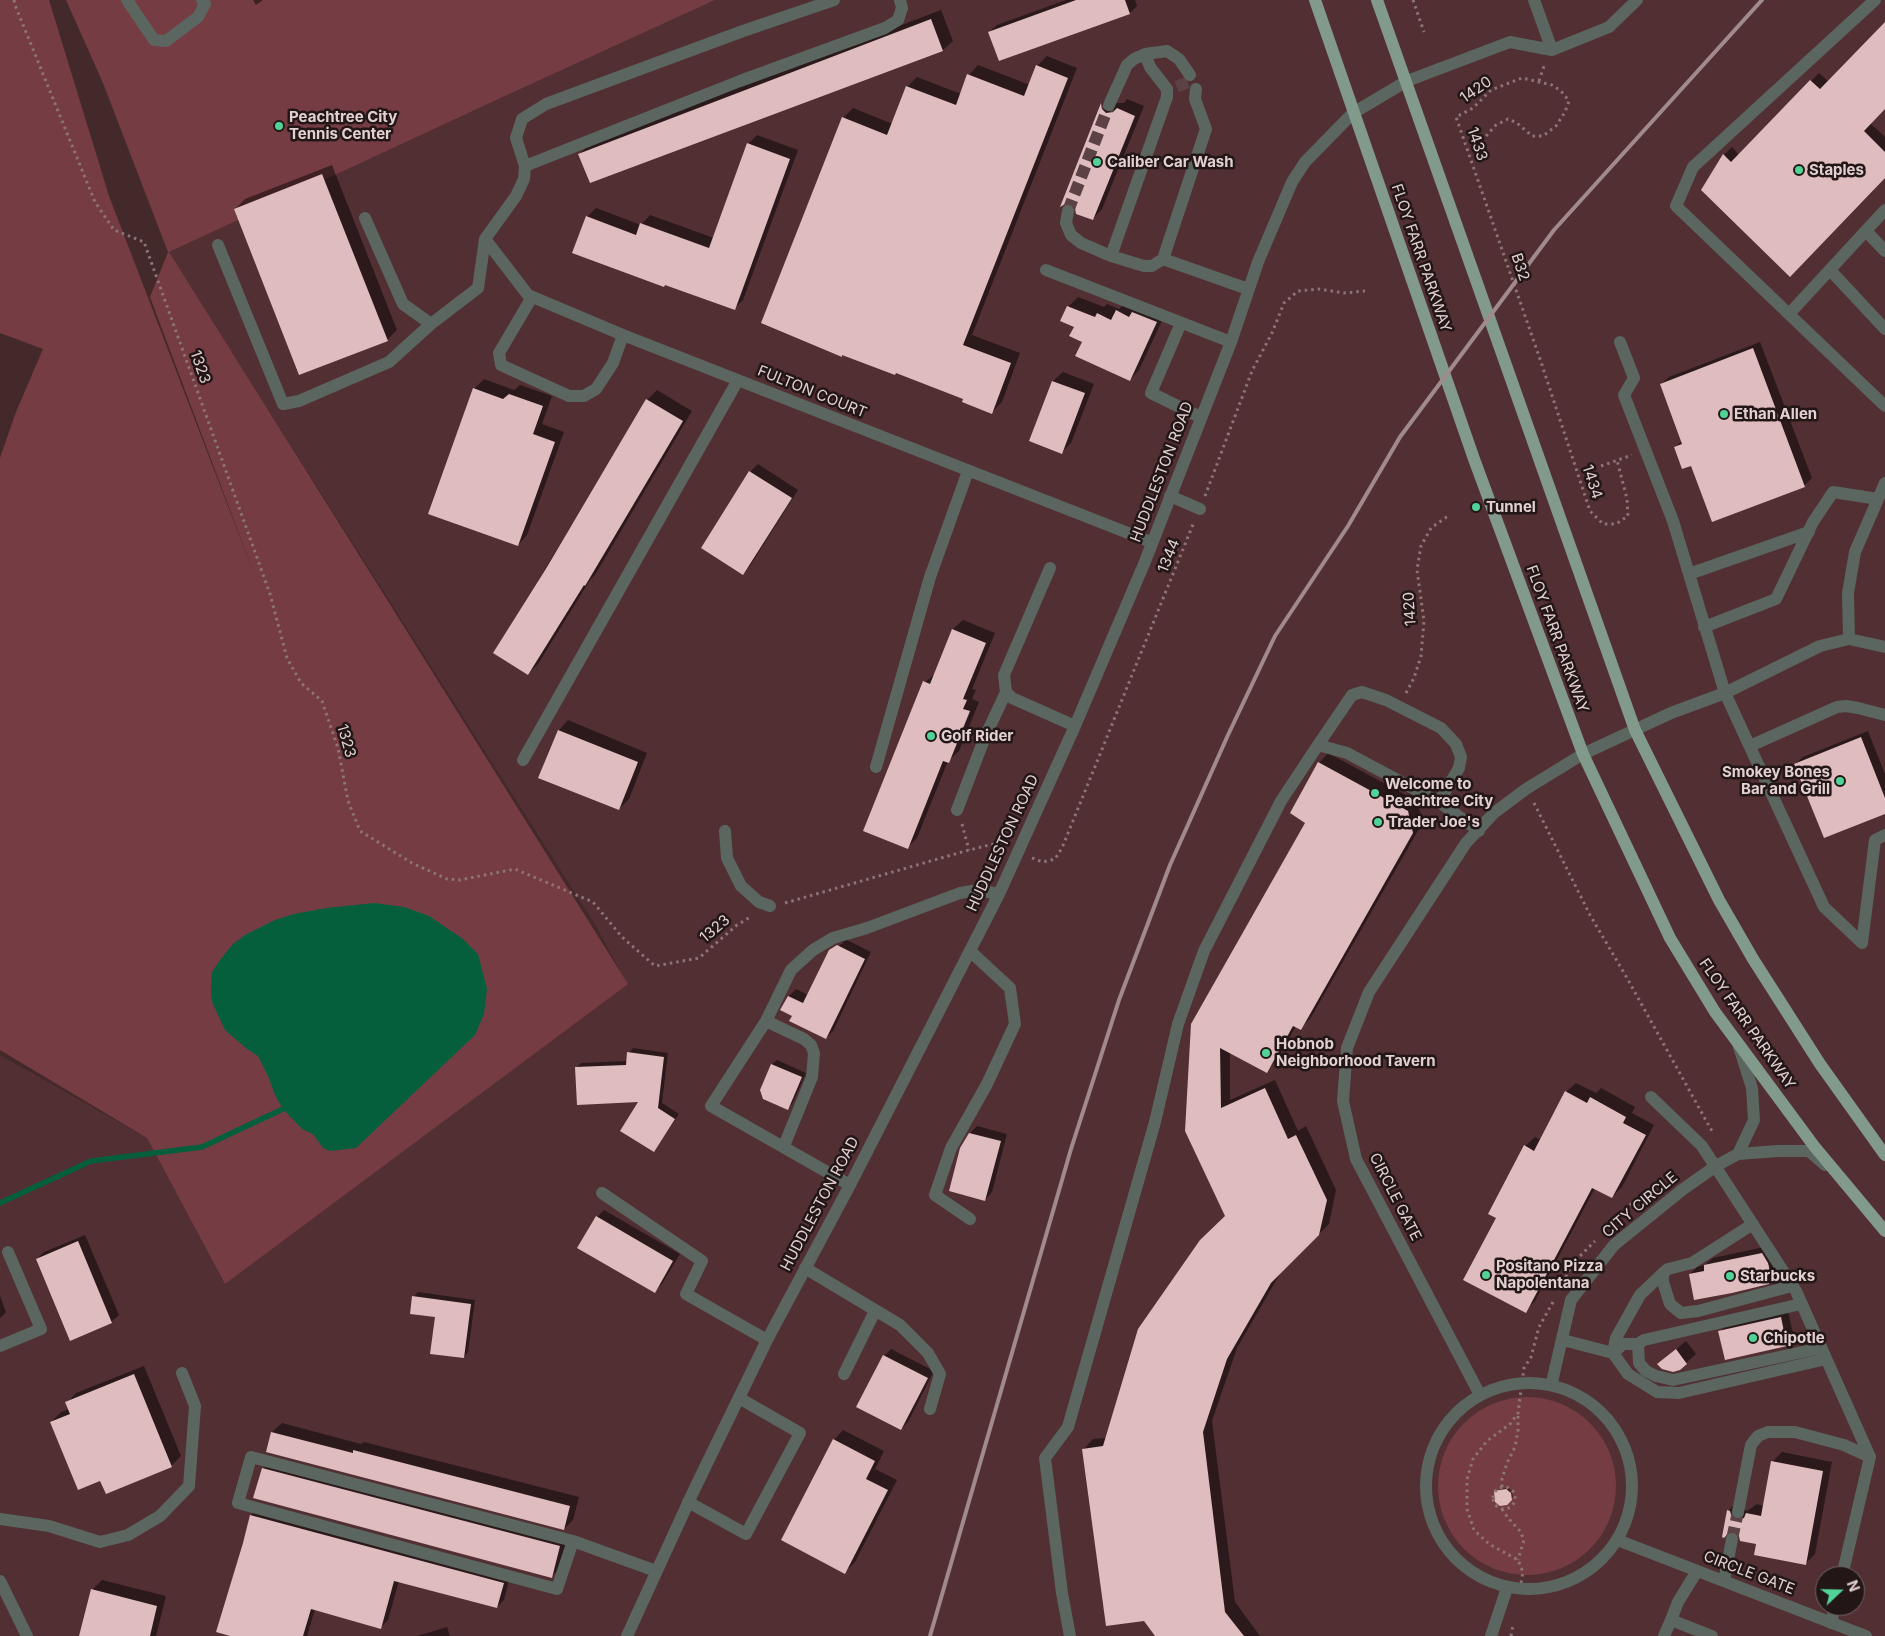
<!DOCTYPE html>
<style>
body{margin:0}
#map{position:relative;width:1885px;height:1636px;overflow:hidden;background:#44292b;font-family:Inter,sans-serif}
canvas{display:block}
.north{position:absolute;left:1815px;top:1566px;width:50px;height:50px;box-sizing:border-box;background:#221617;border:1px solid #6f6162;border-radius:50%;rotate:69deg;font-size:14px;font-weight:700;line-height:20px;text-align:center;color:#e3d1d2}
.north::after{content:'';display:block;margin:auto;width:18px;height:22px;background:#51d397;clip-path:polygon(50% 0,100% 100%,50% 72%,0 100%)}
</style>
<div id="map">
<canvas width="1885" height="1636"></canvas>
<div class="north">N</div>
</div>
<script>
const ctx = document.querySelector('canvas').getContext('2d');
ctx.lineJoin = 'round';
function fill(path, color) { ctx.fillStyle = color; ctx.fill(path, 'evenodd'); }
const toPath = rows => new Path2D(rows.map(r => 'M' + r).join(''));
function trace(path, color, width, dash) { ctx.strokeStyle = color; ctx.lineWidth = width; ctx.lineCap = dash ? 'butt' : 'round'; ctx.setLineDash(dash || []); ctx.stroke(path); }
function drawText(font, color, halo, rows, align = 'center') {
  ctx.font = font + ' Inter,sans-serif'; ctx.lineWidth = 5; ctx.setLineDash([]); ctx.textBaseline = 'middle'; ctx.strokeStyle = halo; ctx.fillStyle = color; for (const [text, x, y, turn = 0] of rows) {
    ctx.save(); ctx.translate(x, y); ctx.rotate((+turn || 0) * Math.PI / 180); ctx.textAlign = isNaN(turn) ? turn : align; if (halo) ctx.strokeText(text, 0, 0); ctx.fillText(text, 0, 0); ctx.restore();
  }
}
fill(toPath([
 [715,0,1885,0,1885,1636,0,1636,0,1055,147,1138,225,1284,627,984,596,926,168,252,505,96],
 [1825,1576,1855,1576,1855,1606,1825,1606]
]), '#522f33');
fill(toPath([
 [0,0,49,0,109,196,259,587,150,297,168,252,103,83,66,0,715,0,505,96,169,252,628,984,225,1284,147,1138,0,1050,0,458,16,412,43,349,0,333],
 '1438 1486a89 89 0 1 1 178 0a89 89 0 1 1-178 0Z'
]), '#763c43');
fill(toPath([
 [374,903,404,907,429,916,463,939,478,954,487,989,484,1014,475,1035,356,1148,330,1151,323,1148,313,1134,302,1129,283,1109,275,1095,268,1076,258,1056,247,1049,225,1030,212,1002,211,991,212,972,220,960,232,945,245,935,275,920,294,914,326,908]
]), '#055f3d');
fill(toPath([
 [253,0,263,0,256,5],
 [1066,0,1135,0,1137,6,1130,13,999,60,989,32,997,25],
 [941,10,953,41,943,50,590,182,580,154,589,144],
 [1885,24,1885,108,1870,123,1885,137,1885,177,1790,275,1724,155,1732,147,1739,155,1819,73,1829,82],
 [1047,56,1077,68,972,335,1020,353,1002,402,992,412,964,398,843,118,853,108,893,124,907,87,917,77,961,94,969,75,978,65,1030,85,1037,66],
 [1111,95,1116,103,1124,103,1127,99,1144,106,1102,209,1093,219,1070,202,1062,204,1102,104],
 [757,135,798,150,743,300,734,309,665,284,587,217,596,208,641,225,650,215,714,238,748,144],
 [332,165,397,330,387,340,235,209,245,199],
 [1078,297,1104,307,1107,304,1119,309,1127,301,1166,312,1139,370,1130,380,1083,342,1075,327,1068,307],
 [1760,342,1812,478,1805,485,1713,520,1691,464,1675,447,1683,440,1661,384,1669,377],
 [1063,372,1094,384,1071,443,1061,453,1053,381],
 [484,379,514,390,520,385,552,396,542,424,564,432,527,535,518,545,474,389],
 [657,390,692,411,595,575,590,580,538,664,528,674,495,652,647,400],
 [758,464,798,490,750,566,743,573,703,548,750,472],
 [963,620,995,633,972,689,976,690,972,699,979,702,959,751,948,761,917,838,907,848,925,682,936,673,953,629],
 [568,720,647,753,629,799,619,809,540,777,559,730],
 [1868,731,1885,774,1885,813,1795,764,1803,757],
 [1328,753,1417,801,1423,822,1310,1019,1300,1028,1296,1026,1276,1061,1266,1071,1230,1052,1230,1100,1275,1080,1298,1131,1306,1126,1336,1190,1329,1224,1281,1272,1237,1348,1212,1421,1235,1602,1260,1636,1157,1636,1084,1449,1093,1439,1106,1438,1226,1216,1186,1131,1307,823,1319,763],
 [845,939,871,952,833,1031,826,1038,793,1015,782,1009,789,996,796,989,808,995,830,951,843,943,842,941,836,944],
 [633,1048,668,1053,662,1103,679,1114,654,1151,640,1101,577,1067,581,1063,627,1061,629,1053],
 [777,1060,806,1073,792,1104,788,1109,761,1090,772,1064],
 [1576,1083,1596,1093,1601,1088,1635,1107,1632,1113,1654,1125,1622,1187,1612,1197,1595,1188,1535,1301,1525,1311,1498,1217,1525,1146,1535,1137,1541,1140,1566,1092],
 [977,1126,1007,1134,992,1192,985,1200,970,1133],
 [604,1210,680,1254,662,1284,654,1292,597,1217],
 [85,1235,119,1315,111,1322,37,1259,44,1252],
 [1769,1246,1778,1271,1769,1283,1690,1274,1697,1267,1705,1265,1713,1258],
 [418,1292,475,1300,468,1352,464,1357,436,1316,413,1297],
 [0,1296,6,1312,0,1318],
 [1788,1311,1794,1338,1786,1345,1720,1332,1727,1324],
 [1686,1341,1696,1354,1686,1363,1659,1364],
 [891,1349,934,1371,908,1422,901,1429,884,1356],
 [144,1366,181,1456,171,1466,101,1479,51,1422,61,1412,69,1409,67,1403,76,1393],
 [282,1423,361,1444,364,1442,579,1497,573,1520,564,1529,272,1432],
 [843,1430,884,1451,875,1469,897,1480,855,1562,845,1572,834,1440],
 [1782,1452,1832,1462,1815,1554,1805,1564,1758,1543,1741,1540,1728,1511,1738,1501,1742,1508,1747,1511,1757,1504,1764,1506,1772,1462],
 [272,1460,568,1537,560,1568,551,1577,254,1498,263,1469],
 [1508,1487,1512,1491,1513,1497,1507,1504,1496,1491],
 [258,1508,510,1576,504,1600,497,1607,399,1581,388,1620,381,1627,315,1609,307,1636,234,1636,245,1543,251,1515],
 [102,1580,166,1596,156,1636,81,1636,92,1590],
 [447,1627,450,1636,417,1636]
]), '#0007');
trace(toPath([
 [0,1203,91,1161,202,1147,283,1109]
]), '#055f3d', 5.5);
fill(toPath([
 [1076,0,1125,0,1130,14,999,61,988,32],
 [931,19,943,51,590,183,578,154],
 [1885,22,1885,109,1864,131,1885,152,1885,178,1790,277,1701,190,1723,154,1731,162,1810,80,1820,89],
 [1036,65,1068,78,963,345,1011,363,992,414,962,402,963,399,896,373,895,375,842,355,842,357,761,323,842,117,887,135,906,86,956,105,967,74,1024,96],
 [1101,103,1102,109,1106,113,1113,112,1117,108,1135,116,1093,220,1076,214,1075,208,1070,203,1065,204,1060,207],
 [747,143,790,159,735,310,665,285,664,287,572,253,586,216,636,235,640,223,709,248],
 [322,174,388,341,299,375,234,209],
 [1067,306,1095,317,1097,313,1111,320,1116,310,1129,317,1132,312,1157,322,1130,381,1075,356,1082,342,1069,336,1074,327,1060,321],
 [1753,348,1805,487,1712,522,1691,466,1682,469,1674,447,1682,444,1660,384],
 [1052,381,1085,393,1062,454,1029,441],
 [473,388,503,399,509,394,543,406,533,434,555,442,518,546,428,514],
 [646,399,683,421,585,586,584,585,528,675,493,653,547,567],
 [749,471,792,498,743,575,701,548],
 [952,629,986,643,963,699,967,700,963,709,970,711,949,763,943,761,908,849,863,831,923,681,930,684],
 [558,730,638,762,619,810,538,778],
 [1861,737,1885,798,1885,814,1824,838,1794,764],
 [1318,762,1408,811,1413,833,1301,1030,1293,1026,1267,1073,1220,1048,1221,1108,1265,1088,1288,1139,1296,1135,1327,1200,1319,1235,1271,1283,1227,1359,1203,1432,1225,1612,1244,1636,1155,1636,1144,1621,1106,1626,1082,1449,1103,1446,1138,1329,1200,1240,1225,1216,1185,1131,1191,1024,1305,823,1290,813],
 [837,945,865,959,826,1039,789,1021,792,1016,780,1010,788,996,803,1003,829,950],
 [627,1052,664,1057,658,1108,675,1119,654,1152,620,1131,638,1102,577,1105,575,1067,626,1065],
 [771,1064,802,1077,788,1110,763,1099,760,1090],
 [1565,1091,1587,1103,1590,1097,1626,1117,1623,1123,1646,1135,1612,1198,1592,1188,1526,1313,1463,1280,1496,1218,1488,1214,1524,1145,1534,1151],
 [969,1133,1001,1141,985,1201,949,1191,960,1148],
 [596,1216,673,1261,655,1293,577,1248],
 [78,1241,112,1323,70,1341,36,1259],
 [1762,1253,1768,1263,1772,1279,1768,1280,1769,1284,1732,1293,1694,1300,1689,1274,1704,1271,1704,1265],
 [412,1296,471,1304,464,1358,430,1354,435,1317,410,1314],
 [1781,1317,1787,1346,1725,1360,1718,1331],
 [1676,1349,1687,1364,1680,1370,1673,1372,1662,1369,1657,1364],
 [883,1355,928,1378,901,1430,856,1407],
 [134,1374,172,1467,106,1494,100,1481,78,1490,50,1422,70,1414,65,1402],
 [271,1432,353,1453,353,1450,570,1506,564,1530,266,1452],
 [833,1439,875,1461,866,1479,888,1490,845,1574,781,1540],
 [1771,1461,1823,1471,1806,1565,1754,1555,1756,1544,1740,1541,1739,1536,1734,1531,1729,1532,1724,1538,1722,1537,1727,1510,1730,1511,1732,1518,1737,1520,1744,1518,1746,1513,1761,1516],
 [262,1468,560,1546,552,1578,253,1498],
 [1506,1489,1511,1493,1512,1500,1507,1505,1500,1506,1495,1502,1494,1491],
 [250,1515,504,1583,497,1608,394,1581,381,1629,311,1609,303,1636,230,1636,216,1632,243,1543],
 [91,1589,157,1606,150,1636,79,1636]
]), '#dfbcbe');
trace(toPath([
 [1180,79,1185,92],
 [1068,211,1109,105],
 [1732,1539,1738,1512]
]), '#5c4244', 12, [12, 6]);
trace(toPath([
 [14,0,15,5,95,202,114,230,144,242,270,594,287,658,301,683,322,701,338,748,348,801,360,831,412,863,447,879,460,880,515,869,593,902,622,937,655,966,699,958,737,925,752,916],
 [1413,0,1424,32],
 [1539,81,1545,63],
 [1486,136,1496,125,1508,119,1517,123,1532,136,1543,136,1556,126,1565,112,1569,101,1561,91,1552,85,1522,78,1491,90,1473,108,1456,117,1541,362,1590,511,1603,524,1616,524,1628,516,1627,499,1617,460],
 [1601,466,1632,455],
 [1205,496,1252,371,1272,333,1284,303,1298,291,1319,289,1344,293,1365,291],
 [1406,693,1414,678,1421,656,1424,621,1417,570,1421,546,1431,528,1448,516],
 [1534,803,1590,915,1627,978,1713,1133],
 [962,824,969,850],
 [1032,858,1043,862,1055,859,1062,848,1194,522],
 [785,903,969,850,994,844,1005,848],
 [1612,1224,1630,1205,1657,1187],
 [1563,1283,1572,1264,1595,1241],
 '1493 1498a11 11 0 1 1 22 0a11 11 0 1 1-22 0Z',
 [1502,1487,1502,1479,1507,1463,1515,1447,1518,1431,1518,1414],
 [1502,1509,1508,1518,1520,1531,1524,1540,1518,1560],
 [1521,1583,1523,1572,1518,1560,1489,1544,1474,1530,1467,1509,1467,1479,1473,1459,1487,1441,1510,1424,1518,1413,1524,1368,1531,1357,1539,1327,1553,1302],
 [1511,1636,1513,1625]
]), '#8c7577', 3, [2.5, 4]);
trace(toPath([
 [127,0,154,40,166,41,198,17,205,4,202,0],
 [1534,0,1552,50],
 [1875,0,1693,167,1676,206,1885,406],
 [1109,105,1127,65,1134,59,1145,54,1167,51,1179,59,1190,75],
 [525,166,740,81,885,28,898,20,902,8,900,0],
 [1068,211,1066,223,1071,235,1081,243,1111,256,1144,266,1152,266,1163,259,1206,129,1195,99,1196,89],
 [365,218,403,304,431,324],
 [1866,231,1885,251],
 [485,239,528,295,623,335,1151,542],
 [218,245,283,404,299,401,389,362,431,324,478,288,485,239,516,196,524,179,525,166,516,138,522,119,546,104,743,31,834,0],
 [1111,256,1167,97,1167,89,1150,67,1145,54],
 [1163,259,1248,289],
 [1046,270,1231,342],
 [1830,270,1885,329],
 [532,297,499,353,501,365,569,396,584,396,596,389,613,363,623,335],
 [1789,314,1885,210],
 [1181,323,1151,393,1200,417],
 [1620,342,1634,378,1624,395,1673,521,1725,693,1824,907,1862,943,1875,840,1885,835],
 [1170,496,1200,509],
 [1050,568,1004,675,1006,692,1012,698,1075,726],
 [1689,574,1809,532],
 [1704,627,1776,599,1813,522,1833,492,1878,499],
 [1849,639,1848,593,1855,552,1885,483],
 [1318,745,1352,695,1362,692,1386,700,1441,728,1456,744,1461,757,1459,768,1439,802],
 [1750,746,1837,707,1846,706,1858,708,1885,715],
 [523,760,738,380],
 [876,767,930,577,968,471],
 [957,810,985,737,1006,692],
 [725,831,727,858,741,886,759,902,770,906],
 [970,951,1010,988,1015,1024,987,1084,951,1148,935,1195,970,1219],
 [766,1021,804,1039,811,1045,814,1053,812,1077,784,1146],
 [1651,1097,1702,1146,1796,1291,1870,1457,1842,1576],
 [1738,1154,1754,1120,1752,1088,1739,1047],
 [850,1185,711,1106,766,1021,791,970,813,950,833,938,867,928,960,893,978,890,999,894],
 [602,1193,702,1261,686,1294,767,1340],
 [1753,1224,1692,1263,1668,1269,1663,1273,1663,1282,1670,1304,1681,1313,1698,1311,1792,1286],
 [805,1268,900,1325,928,1353,940,1374,930,1409],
 [1801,1304,1644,1340,1638,1344,1639,1363,1646,1371,1656,1376,1673,1380,1821,1348],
 [1563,1340,1613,1353,1628,1374,1657,1392,1679,1393,1826,1359],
 [0,1346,41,1329,8,1252],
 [1613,1353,1616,1338,1640,1295,1663,1273],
 [1613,1353,1623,1344,1638,1344],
 [844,1374,875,1311],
 [1552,1382,1571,1300,1614,1245,1682,1190,1716,1166,1738,1154,1778,1151,1809,1151,1825,1165],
 '1426 1486a103 103 0 1 1 206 0a103 103 0 1 1-206 0Z',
 [1479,1393,1356,1159,1343,1101,1347,1048,1369,992,1466,843,1494,813,1526,789,1583,754,1671,713,1725,693,1820,646,1849,639,1885,647],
 [688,1502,746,1534,800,1433,739,1398],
 [1738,1512,1751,1445,1758,1436,1768,1432,1795,1432,1844,1445,1870,1457],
 [0,1519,49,1526,100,1542,128,1535,160,1516,189,1486,195,1406,182,1373],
 [573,1541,251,1457,238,1503,557,1589,573,1541,656,1571],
 [1620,1541,1866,1636],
 [0,1581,27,1636],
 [1724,1581,1732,1539],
 [1671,1620,1678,1602,1697,1571],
 [1831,1623,1835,1606],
 [627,1636,694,1490,767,1340,850,1185,999,894,1075,726,1144,564,1231,342,1258,262,1292,182,1305,162,1353,113,1407,81,1510,42,1552,50,1609,27,1637,0],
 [1070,1636,1062,1593,1045,1458,1068,1427,1155,1122,1178,1024,1204,951,1281,801,1318,745,1347,753,1439,802,1479,831],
 [1491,1636,1507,1588],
 [1664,1636,1671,1620,1712,1636]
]), '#5a665f', 12);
trace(toPath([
 [1315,0,1474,459,1583,754,1670,938,1715,1012,1814,1146,1885,1231],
 [1377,0,1635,730,1719,900,1753,959,1820,1064,1885,1155]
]), '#829a8c', 12);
trace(toPath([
 [930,1636,1071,1149,1119,1000,1170,865,1228,735,1275,636,1348,526,1400,437,1554,230,1762,0]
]), '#a08a8b', 4);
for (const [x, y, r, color] of [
 [279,126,5,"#51d397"],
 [1097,162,5,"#51d397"],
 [1799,170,5,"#51d397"],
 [1724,414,5,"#51d397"],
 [1476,507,5,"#51d397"],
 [931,736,5,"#51d397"],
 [1840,781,5,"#51d397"],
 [1375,793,5,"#51d397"],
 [1378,822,5,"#51d397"],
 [1266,1053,5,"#51d397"],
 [1486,1275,5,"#51d397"],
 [1730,1276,5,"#51d397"],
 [1753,1338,5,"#51d397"]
]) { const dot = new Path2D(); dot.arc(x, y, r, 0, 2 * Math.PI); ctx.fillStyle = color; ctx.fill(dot); trace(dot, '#221617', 2); }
drawText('15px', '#e3d1d2', '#221617', [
 ["1420",1476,90,-35],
 ["1433",1477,144,71],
 ["FLOY FARR PARKWAY",1421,258,71],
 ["B32",1520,267,71],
 ["1323",200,367,71],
 ["FULTON COURT",812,392,22],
 ["HUDDLESTON ROAD",1162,472,-69],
 ["1434",1592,482,72],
 ["1344",1169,556,-68],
 ["1420",1410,609,-94],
 ["FLOY FARR PARKWAY",1557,639,70],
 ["1323",346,741,74],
 ["HUDDLESTON ROAD",1003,843,-65],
 ["1323",715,929,-40],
 ["FLOY FARR PARKWAY",1747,1024,55],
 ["CIRCLE GATE",1395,1197,63],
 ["HUDDLESTON ROAD",820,1204,-62],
 ["CITY CIRCLE",1640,1205,-40],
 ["CIRCLE GATE",1749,1573,21]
]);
drawText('bold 15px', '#e3d1d2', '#221617', [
 ["Peachtree City",289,117],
 ["Tennis Center",289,134],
 ["Caliber Car Wash",1107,162],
 ["Staples",1809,170],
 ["Ethan Allen",1734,414],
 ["Tunnel",1486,507],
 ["Golf Rider",941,736],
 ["Smokey Bones",1830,772,"right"],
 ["Bar and Grill",1830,789,"right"],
 ["Welcome to",1385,784],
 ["Peachtree City",1385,801],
 ["Trader Joe's",1388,822],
 ["Hobnob",1276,1044],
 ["Neighborhood Tavern",1276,1061],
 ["Positano Pizza",1496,1266],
 ["Napolentana",1496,1283],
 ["Starbucks",1740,1276],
 ["Chipotle",1763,1338]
], 'left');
</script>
